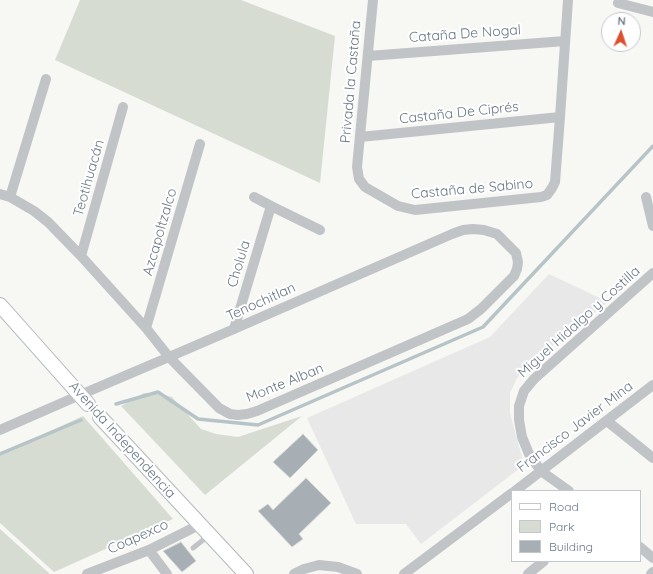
<!DOCTYPE html>
<meta charset="utf-8">
<style>
body{margin:0}
#map{position:relative;width:653px;height:574px;overflow:hidden;background:#f7f7f4;font-family:Quicksand,sans-serif}
canvas{display:block}
.legend{position:absolute;left:511px;top:490px;width:130px;height:72px;box-sizing:border-box;background:#fff;border:1px solid #c2c9ce;margin:0;padding:5px 7px;list-style:none;font-size:12px;color:#677884}
.legend li{display:flex;align-items:center;gap:8px;height:20px}
.legend b{width:20px;border:1px solid #c2c9ce}
.north{position:absolute;left:601px;top:12px;width:40px;height:40px;box-sizing:border-box;background:#fff;border:1px solid #c2c9ce;border-radius:50%;rotate:3deg;font-size:11px;font-weight:700;line-height:16px;text-align:center;color:#677884}
.north::after{content:'';display:block;margin:auto;width:14px;height:18px;background:#dd4f2e;clip-path:polygon(50% 0,100% 100%,50% 72%,0 100%)}
</style>
<div id="map">
<canvas width="653" height="574"></canvas>
<ul class="legend">
<li><b style="height:5px;background:#fff"></b>Road</li>
<li><b style="height:11px;background:#d7dcd3"></b>Park</li>
<li><b style="height:11px;background:#a7afb5"></b>Building</li>
</ul>
<div class="north">N</div>
</div>
<script>
const ctx = document.querySelector('canvas').getContext('2d');
ctx.lineJoin = 'round';
function fill(path, color) { ctx.fillStyle = color; ctx.fill(path, 'evenodd'); }
const toPath = rows => new Path2D(rows.map(r => 'M' + r).join(''));
function trace(path, color, width, dash) { ctx.strokeStyle = color; ctx.lineWidth = width; ctx.lineCap = dash ? 'butt' : 'round'; ctx.setLineDash(dash || []); ctx.stroke(path); }
function drawText(font, color, halo, rows, align = 'center') {
  ctx.font = font + ' Quicksand,sans-serif'; ctx.lineWidth = 4; ctx.setLineDash([]); ctx.textBaseline = 'middle'; ctx.strokeStyle = halo; ctx.fillStyle = color; for (const [text, x, y, turn = 0] of rows) {
    ctx.save(); ctx.translate(x, y); ctx.rotate((+turn || 0) * Math.PI / 180); ctx.textAlign = isNaN(turn) ? turn : align; if (halo) ctx.strokeText(text, 0, 0); ctx.fillText(text, 0, 0); ctx.restore();
  }
}
fill(toPath([
 [549,274,608,302,530,364,517,378,510,393,510,413,524,465,421,544,406,524,356,524,307,418,490,337]
]), '#e7e8e7');
fill(toPath([
 [80,0,241,0,335,36,320,183,55,60],
 [144,393,161,394,172,397,201,429,216,434,238,437,302,416,205,495,121,406],
 [83,416,173,519,54,572,0,523,0,454],
 [0,529,50,574,0,574]
]), '#d7dcd3');
trace(toPath([
 [116,404,158,392,198,419,258,425,483,327,653,146],
 [0,454,81,420]
]), '#b7c4c7', 3.5);
const building = toPath([
 [303,434,318,450,290,478,273,462,303,434],
 [306,478,331,503,299,534,303,539,292,547,258,511,268,504,273,510,306,478],
 [181,542,196,561,182,572,163,551,181,542]
]);
fill(building, '#a7afb5');
trace(building, '#d8d8d6', 1);
const secondary = toPath([
 [0,305,88,404],
 [100,417,246,574]
]);
trace(secondary, '#b2b8bc', 16);
trace(toPath([
 [193,548,208,536]
]), '#c0c4c7', 5);
trace(toPath([
 [373,0,357,167,359,179,365,187,398,206,415,210,541,197,547,195,552,188,555,182,560,117,568,0],
 [618,3,653,12],
 [368,56,565,41],
 [360,137,560,117],
 [0,194,10,197,34,211,48,222,81,256,146,328,169,357,219,408,230,414,238,415,247,414,257,411,468,319,481,309,514,276,517,269,518,262,516,253,497,234,484,230,473,229,463,230,452,234,234,329,169,357,80,395,0,430],
 [10,197,46,79],
 [254,197,271,206,320,230],
 [646,197,653,226],
 [81,256,123,107],
 [146,328,200,144],
 [234,329,271,206],
 [607,421,653,458],
 [515,491,653,385],
 [569,491,541,471,529,454,522,437,519,420,519,406,524,391,534,379,653,273],
 [640,547,653,558],
 [149,550,167,574],
 [87,574,149,550,199,525],
 [294,574,304,569,319,565,338,567,357,574],
 [404,574,512,493],
 [528,574,544,561],
 [651,574,653,572]
]), '#c0c4c7', 10);
trace(secondary, '#fff', 14);
drawText('14px', '#677884', '#fff', [
 ["Cataña De Nogal",465,34,-4],
 ["Privada la Castaña",351,82,-85],
 ["Castaña De Ciprés",459,113,-6],
 ["Teotihuacán",89,178,-74],
 ["Castaña de Sabino",472,189,-5],
 ["Azcapoltzalco",160,232,-74],
 ["Cholula",239,264,-73],
 ["Tenochitlan",261,302,-24],
 ["Miguel Hidalgo y Costilla",579,322,-42],
 ["Monte Alban",285,383,-22],
 ["Francisco Javier Mina",575,427,-37],
 ["Avenida Independencia",122,440,48],
 ["Coapexco",138,537,-24]
]);
</script>
